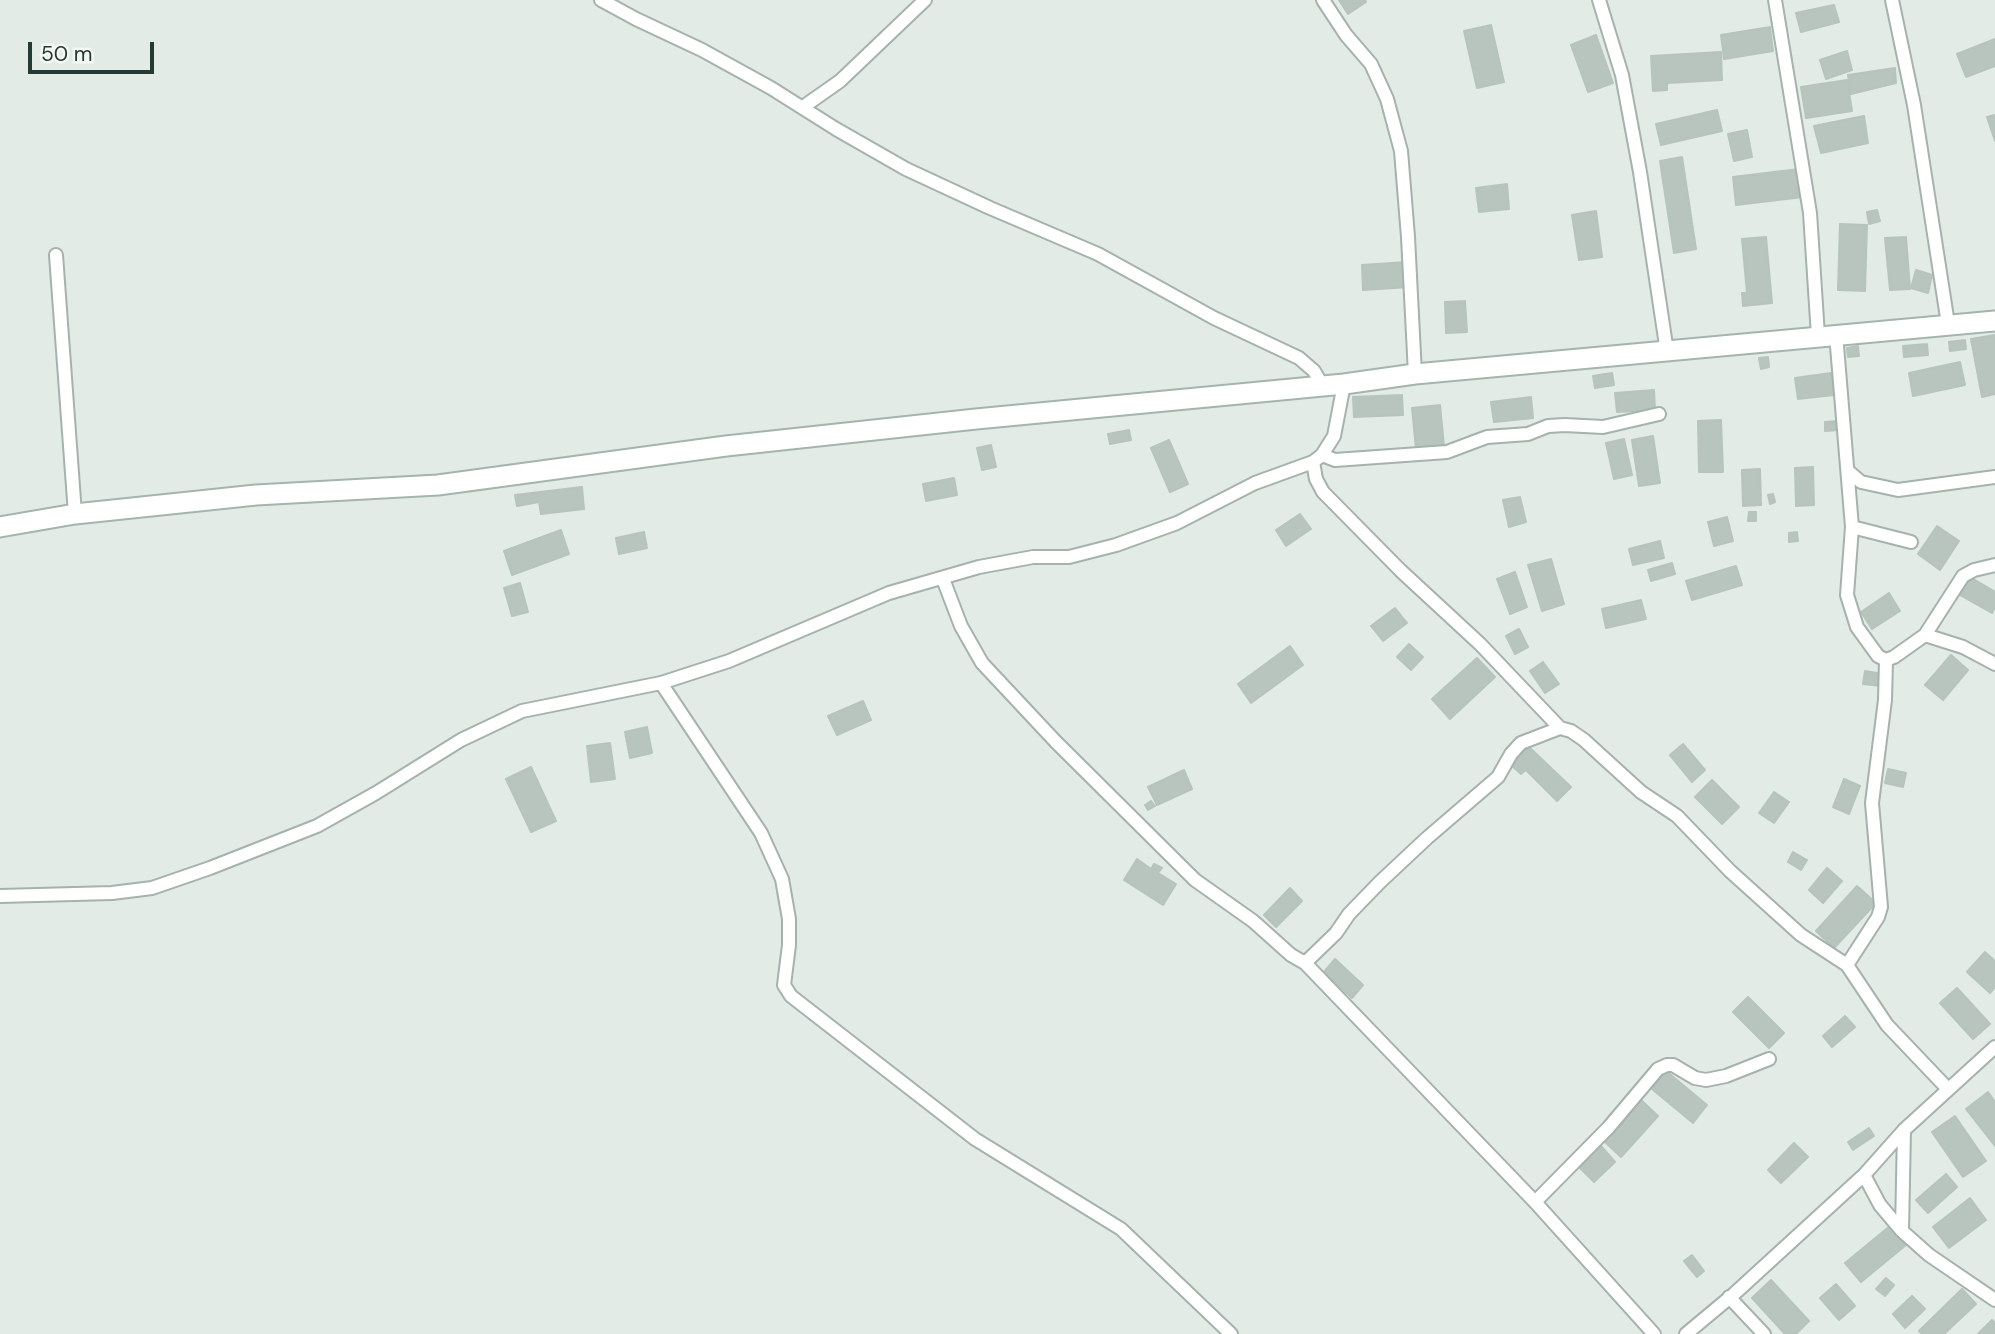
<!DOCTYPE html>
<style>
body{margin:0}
#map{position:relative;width:1995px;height:1334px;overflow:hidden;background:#e3ebe6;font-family:"DM Sans",sans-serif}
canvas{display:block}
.scale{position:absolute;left:28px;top:42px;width:126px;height:32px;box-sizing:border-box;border:4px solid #253a32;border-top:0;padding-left:9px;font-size:21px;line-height:24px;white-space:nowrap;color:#253a32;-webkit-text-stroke:5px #f3f8f5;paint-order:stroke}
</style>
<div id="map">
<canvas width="1995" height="1334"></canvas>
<div class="scale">50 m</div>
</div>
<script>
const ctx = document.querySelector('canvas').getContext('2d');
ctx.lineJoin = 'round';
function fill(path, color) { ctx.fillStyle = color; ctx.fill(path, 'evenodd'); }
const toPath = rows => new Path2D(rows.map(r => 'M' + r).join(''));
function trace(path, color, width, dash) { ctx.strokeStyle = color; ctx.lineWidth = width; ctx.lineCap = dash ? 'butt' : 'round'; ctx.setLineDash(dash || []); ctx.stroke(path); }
const building = toPath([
 [1339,0,1365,0,1366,2,1348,14,1339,0],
 [1834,5,1839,22,1801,32,1796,13,1834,5],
 [1491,25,1504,82,1477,88,1464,31,1491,25],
 [1770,27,1773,51,1724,59,1721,35,1770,27],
 [1596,35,1613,83,1588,92,1571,45,1596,35],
 [1995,39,1995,66,1966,77,1957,54,1995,39],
 [1847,51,1852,70,1826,79,1820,60,1847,51],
 [1721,52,1722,80,1667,83,1667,90,1653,91,1651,56,1721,52],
 [1895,68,1896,83,1851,94,1848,75,1895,68],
 [1847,80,1852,111,1806,118,1801,87,1847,80],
 [1717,110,1722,131,1661,145,1656,124,1717,110],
 [1995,115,1995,141,1987,117,1995,115],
 [1864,116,1868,143,1821,153,1814,126,1864,116],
 [1747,130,1752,157,1734,161,1728,134,1747,130],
 [1682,157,1696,249,1674,253,1660,161,1682,157],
 [1799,169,1803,197,1736,205,1733,177,1799,169],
 [1507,184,1509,209,1479,212,1476,188,1507,184],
 [1877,210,1880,221,1869,224,1867,212,1877,210],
 [1596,211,1602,257,1579,260,1572,215,1596,211],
 [1840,224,1867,225,1865,291,1838,290,1840,224],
 [1766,237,1772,303,1743,306,1742,293,1747,293,1742,239,1766,237],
 [1906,237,1910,289,1890,290,1885,238,1906,237],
 [1407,262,1409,287,1363,290,1362,265,1407,262],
 [1916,270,1932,275,1928,293,1911,288,1916,270],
 [1465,301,1467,332,1446,333,1445,302,1465,301],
 [1995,335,1995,394,1982,397,1971,339,1995,335],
 [1965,340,1966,349,1950,351,1949,342,1965,340],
 [1927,344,1928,355,1904,357,1903,346,1927,344],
 [1858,346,1859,356,1848,357,1847,348,1858,346],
 [1768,357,1769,367,1761,369,1759,358,1768,357],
 [1960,362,1965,385,1913,396,1909,373,1960,362],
 [1612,373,1614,385,1595,388,1593,376,1612,373],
 [1831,373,1834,395,1798,399,1795,378,1831,373],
 [1654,390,1655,410,1617,412,1615,393,1654,390],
 [1402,395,1403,415,1354,417,1353,397,1402,395],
 [1531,397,1533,418,1494,422,1491,402,1531,397],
 [1440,405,1444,446,1416,449,1412,408,1440,405],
 [1721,420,1723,472,1699,472,1698,421,1721,420],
 [1839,421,1840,430,1825,431,1825,422,1839,421],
 [1129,430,1131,440,1110,444,1108,434,1129,430],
 [1653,436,1660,483,1639,486,1632,440,1653,436],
 [1624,439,1632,475,1614,479,1606,443,1624,439],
 [1169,440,1188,484,1170,492,1151,448,1169,440],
 [991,445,996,467,982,470,977,448,991,445],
 [1813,467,1814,505,1796,506,1795,468,1813,467],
 [1760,469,1761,505,1743,506,1742,470,1760,469],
 [954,478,957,495,926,501,923,484,954,478],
 [582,487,584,509,541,514,539,502,517,506,515,495,582,487],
 [1773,494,1775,502,1770,504,1768,495,1773,494],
 [1520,497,1526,522,1509,527,1503,500,1520,497],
 [1749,512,1756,512,1756,521,1748,521,1749,512],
 [1300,514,1311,529,1286,546,1276,530,1300,514],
 [1727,517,1733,541,1714,546,1708,522,1727,517],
 [1937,526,1959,541,1940,570,1918,554,1937,526],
 [561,530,569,554,512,575,504,551,561,530],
 [644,532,647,548,619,554,616,538,644,532],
 [1797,532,1798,541,1789,542,1789,533,1797,532],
 [1660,541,1664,558,1633,565,1629,549,1660,541],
 [1551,559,1564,604,1542,611,1528,565,1551,559],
 [1672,563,1675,574,1651,581,1648,570,1672,563],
 [1736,566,1742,585,1692,600,1686,581,1736,566],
 [1515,572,1527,607,1510,614,1497,579,1515,572],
 [1970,577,1995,592,1995,607,1992,613,1960,595,1970,577],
 [520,583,528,612,512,616,504,588,520,583],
 [1889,593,1900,611,1872,629,1861,612,1889,593],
 [1641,600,1646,619,1606,628,1602,609,1641,600],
 [1395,608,1407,623,1383,641,1371,626,1395,608],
 [1519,629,1528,647,1515,654,1506,636,1519,629],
 [1409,644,1423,657,1411,670,1397,657,1409,644],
 [1290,646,1303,665,1251,703,1238,684,1290,646],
 [1951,655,1968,670,1943,700,1925,685,1951,655],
 [1477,658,1495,677,1450,719,1432,699,1477,658],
 [1543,662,1559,684,1545,693,1530,671,1543,662],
 [1865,671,1883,674,1881,686,1863,684,1865,671],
 [863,701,871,720,837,735,828,716,863,701],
 [647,727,652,753,630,758,625,732,647,727],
 [610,743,615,779,591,782,587,746,610,743],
 [1683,744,1705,770,1692,782,1670,755,1683,744],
 [1529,747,1571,787,1557,801,1526,770,1521,774,1511,765,1529,747],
 [531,767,556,821,531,832,506,779,531,767],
 [1888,769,1906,773,1903,787,1885,783,1888,769],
 [1184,770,1192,789,1157,805,1148,787,1184,770],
 [1844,779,1860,786,1849,814,1833,807,1844,779],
 [1712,780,1739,807,1722,824,1695,797,1712,780],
 [1774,792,1789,802,1774,823,1759,813,1774,792],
 [1151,801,1155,806,1148,810,1145,805,1151,801],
 [1793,852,1807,860,1801,870,1788,862,1793,852],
 [1137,859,1151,869,1154,864,1162,868,1158,873,1176,884,1163,905,1124,880,1137,859],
 [1827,868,1842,881,1823,903,1809,890,1827,868],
 [1857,886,1876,903,1834,948,1816,931,1857,886],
 [1290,888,1302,901,1276,927,1264,915,1290,888],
 [1985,952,1995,961,1995,987,1990,993,1967,972,1985,952],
 [1335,959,1363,985,1352,998,1324,972,1335,959],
 [1957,988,1990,1024,1973,1039,1940,1003,1957,988],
 [1748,997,1784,1033,1769,1048,1733,1012,1748,997],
 [1845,1016,1855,1027,1832,1047,1823,1036,1845,1016],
 [1666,1071,1707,1105,1693,1123,1652,1089,1666,1071],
 [1988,1092,1995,1102,1995,1146,1966,1109,1988,1092],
 [1641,1100,1658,1116,1621,1157,1604,1141,1641,1100],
 [1955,1116,1986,1161,1963,1177,1932,1132,1955,1116],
 [1869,1128,1874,1136,1853,1150,1848,1142,1869,1128],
 [1794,1143,1808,1157,1781,1183,1768,1170,1794,1143],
 [1601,1146,1615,1162,1594,1182,1579,1167,1601,1146],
 [1946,1174,1957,1187,1928,1213,1916,1200,1946,1174],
 [1970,1198,1986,1220,1949,1248,1933,1227,1970,1198],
 [1890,1226,1906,1245,1861,1282,1845,1263,1890,1226],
 [1692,1255,1704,1271,1697,1277,1684,1261,1692,1255],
 [1886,1278,1894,1285,1885,1296,1876,1289,1886,1278],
 [1771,1280,1809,1321,1796,1334,1785,1334,1752,1298,1771,1280],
 [1836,1284,1855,1306,1839,1320,1820,1298,1836,1284],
 [1962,1289,1976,1304,1944,1334,1922,1334,1919,1331,1962,1289],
 [1912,1296,1925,1309,1905,1328,1893,1314,1912,1296],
 [1992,1320,1995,1323,1995,1334,1978,1334,1992,1320]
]);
fill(building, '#b8c5bf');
trace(building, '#b6c4bd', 2);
const street = toPath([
 [601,0,636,19,702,50,771,88,836,129,906,169,990,208,1098,254,1214,318,1299,358,1314,371,1323,386],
 [1323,0,1346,35,1371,64,1387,99,1401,151,1408,237,1415,374],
 [1599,0,1622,75,1640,172,1667,352],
 [1775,0,1810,213,1818,336],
 [1892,0,1914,105,1948,324],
 [803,107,840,81,925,0],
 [56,255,75,514],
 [1836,334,1852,527,1847,595,1857,627,1878,656,1886,660],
 [1322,455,1335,460,1447,452,1487,437,1528,434,1548,426,1565,425,1603,427,1659,414],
 [1313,462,1316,479,1323,492,1401,571,1480,644,1560,728],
 [1848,471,1861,482,1898,490,1995,477],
 [1852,527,1911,542],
 [943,579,961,626,982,663,1056,742,1195,880,1253,921,1291,955,1305,963,1336,933,1349,914,1380,882,1427,838,1498,777,1511,754,1521,743,1560,728,1571,731,1584,740,1641,792,1677,816,1730,871,1801,935,1847,965],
 [1925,635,1963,647,1995,664],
 [1886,660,1885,700,1872,803,1881,907,1878,917,1847,965,1887,1025,1947,1088],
 [1886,660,1894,657,1925,635,1963,576,1974,570,1995,565],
 [661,683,761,833,782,879,789,919,789,945,784,985,791,996,975,1139,1121,1229,1231,1334],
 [0,896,112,893,152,888,210,868,317,826,376,793,461,740,522,711,661,683,729,661,889,593,979,567,1033,557,1069,557,1116,545,1177,523,1255,483,1313,462,1322,455,1334,436,1344,384],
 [1305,963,1535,1202,1654,1334],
 [1864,1175,1880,1205,1902,1231,1929,1255,1995,1300],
 [1535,1202,1609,1127,1658,1069,1667,1065,1673,1065,1695,1078,1706,1080,1726,1076,1769,1059],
 [1902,1231,1904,1130],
 [1729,1297,1764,1334],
 [1686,1334,1734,1294,1864,1175,1904,1130,1995,1047]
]);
const secondary = toPath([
 [0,527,75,514,256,495,438,485,726,446,976,419,1344,384,1415,374,1995,321]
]);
trace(street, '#a6b2ac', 16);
trace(secondary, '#a3b5ad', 23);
trace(street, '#fff', 12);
trace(secondary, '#fff', 19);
</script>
